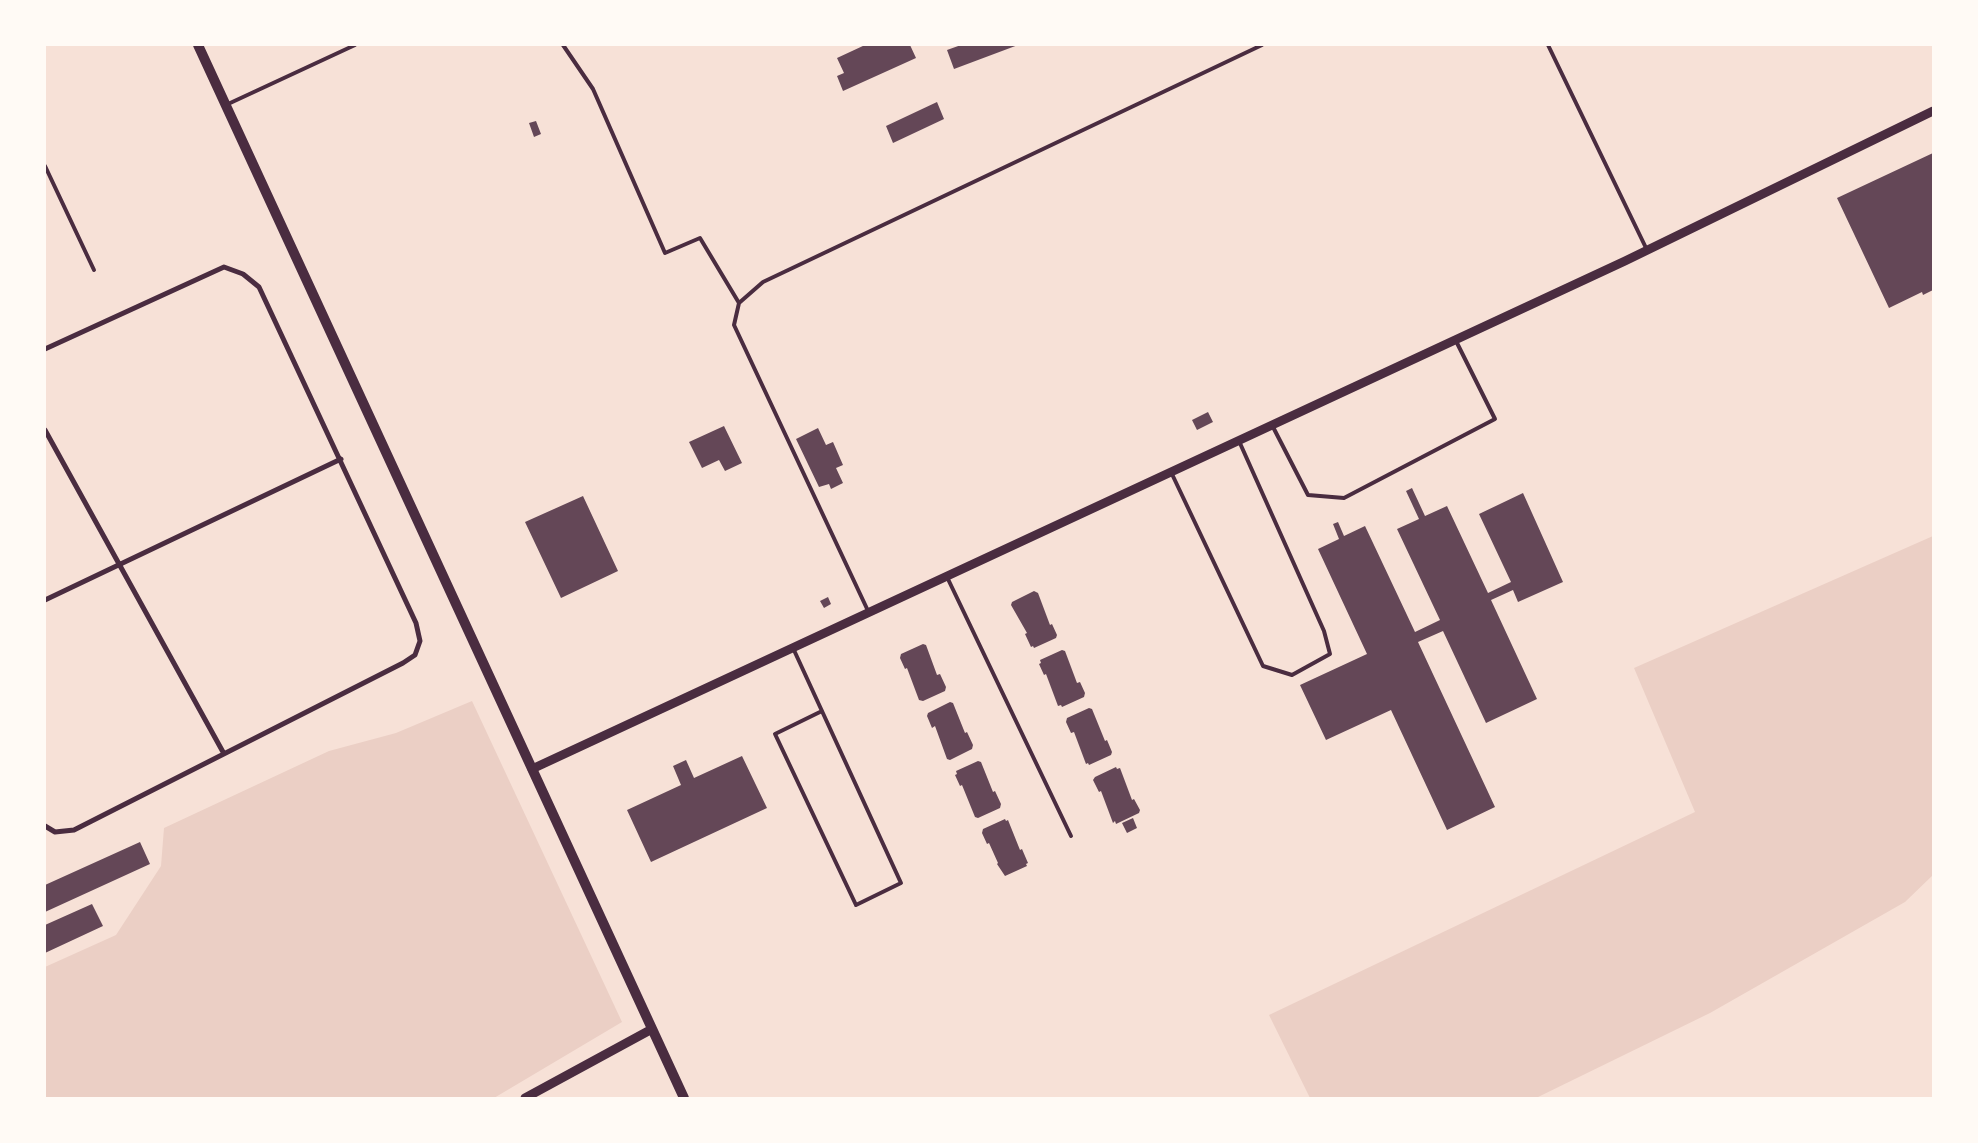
<!DOCTYPE html>
<style>
body{margin:0}
#map{position:relative;width:1978px;height:1143px;overflow:hidden;background:#f7e1d7;font-family:Roboto,sans-serif}
canvas{display:block}
.frame{position:absolute;inset:0;border:46px solid #fffaf5;pointer-events:none}
</style>
<div id="map">
<canvas width="1978" height="1143"></canvas>
<div class="frame"></div>
</div>
<script>
const ctx = document.querySelector('canvas').getContext('2d');
ctx.lineJoin = 'round';
function fill(path, color) { ctx.fillStyle = color; ctx.fill(path, 'evenodd'); }
const toPath = rows => new Path2D(rows.map(r => 'M' + r).join(''));
function trace(path, color, width, dash) { ctx.strokeStyle = color; ctx.lineWidth = width; ctx.lineCap = dash ? 'butt' : 'round'; ctx.setLineDash(dash || []); ctx.stroke(path); }
fill(toPath([
 [1933,536,1933,875,1905,902,1710,1013,1536,1098,1310,1098,1269,1015,1695,812,1634,668],
 [472,701,622,1022,494,1098,45,1098,45,967,116,935,161,866,164,828,329,751,396,733]
]), '#ebcfc5');
fill(toPath([
 [865,45,910,45,916,58,843,91,837,76,844,73,837,58],
 [961,45,1018,45,954,69,947,50],
 [937,102,944,119,893,143,886,126],
 [536,121,541,134,534,137,529,123],
 [1933,153,1933,290,1923,295,1922,292,1889,308,1837,198],
 [1208,412,1213,422,1197,430,1192,420],
 [724,426,742,463,725,471,719,460,702,468,689,442],
 [818,428,826,445,833,442,843,465,836,468,843,483,831,489,829,484,819,487,796,439],
 [1412,488,1425,516,1447,506,1488,593,1511,582,1479,514,1523,493,1563,582,1518,602,1513,590,1491,600,1537,699,1486,723,1443,631,1418,642,1495,807,1447,830,1391,710,1326,740,1300,685,1367,654,1318,549,1339,539,1333,524,1338,522,1344,536,1365,526,1415,632,1440,620,1397,529,1419,519,1406,491],
 [583,496,618,571,561,598,525,522],
 [1034,591,1038,593,1050,625,1052,624,1057,635,1056,638,1034,648,1033,646,1031,647,1025,634,1027,633,1011,605,1012,602],
 [828,597,831,604,824,608,820,601],
 [923,644,926,645,937,675,940,674,946,687,945,691,923,701,919,700,907,668,905,669,900,658,901,654],
 [1062,650,1065,651,1077,683,1080,682,1085,693,1084,697,1062,707,1061,705,1058,706,1046,674,1044,675,1039,664,1041,663,1040,660],
 [950,702,953,703,965,733,967,732,973,745,972,749,950,760,947,759,935,726,932,728,927,716,928,713],
 [1089,708,1092,709,1105,741,1107,740,1112,752,1111,755,1089,765,1088,763,1086,764,1074,732,1071,733,1066,722,1067,718],
 [742,756,767,808,651,862,627,810,681,785,673,766,686,760,694,778],
 [978,761,981,762,993,792,995,791,1001,804,1000,808,978,818,975,817,962,785,960,786,955,775,957,774,956,771],
 [1116,767,1117,769,1120,768,1132,800,1134,799,1140,810,1139,813,1116,824,1115,821,1113,823,1101,791,1099,792,1093,780,1095,777],
 [1133,818,1137,828,1127,833,1122,823],
 [1005,819,1006,821,1008,820,1020,850,1022,849,1028,863,1026,864,1027,866,1005,876,997,864,998,863,989,843,987,844,982,833,983,829],
 [140,842,150,864,45,912,45,885],
 [92,904,103,926,45,953,45,925]
]), '#644757');
trace(toPath([
 [563,45,593,89,665,253,700,238,739,303],
 [1548,45,1647,250],
 [228,104,355,45],
 [45,166,94,270],
 [1272,425,1308,495,1344,498,1495,419,1456,341],
 [1171,472,1263,666,1292,675,1330,654,1324,631,1239,441],
 [947,577,1071,836],
 [869,613,734,325,739,303,763,282,1262,45],
 [793,648,901,883,856,905,775,734,822,711]
]), '#4a2c40', 4);
trace(toPath([
 [45,349,224,267,243,274,259,287,416,623,420,641,415,655,403,663,74,830,55,832,45,826],
 [45,430,223,752],
 [45,600,341,459]
]), '#4a2c40', 5);
trace(toPath([
 [532,769,1625,261,1933,111],
 [525,1098,652,1029]
]), '#4a2c40', 9);
trace(toPath([
 [198,45,684,1098]
]), '#4a2c40', 10);
</script>
